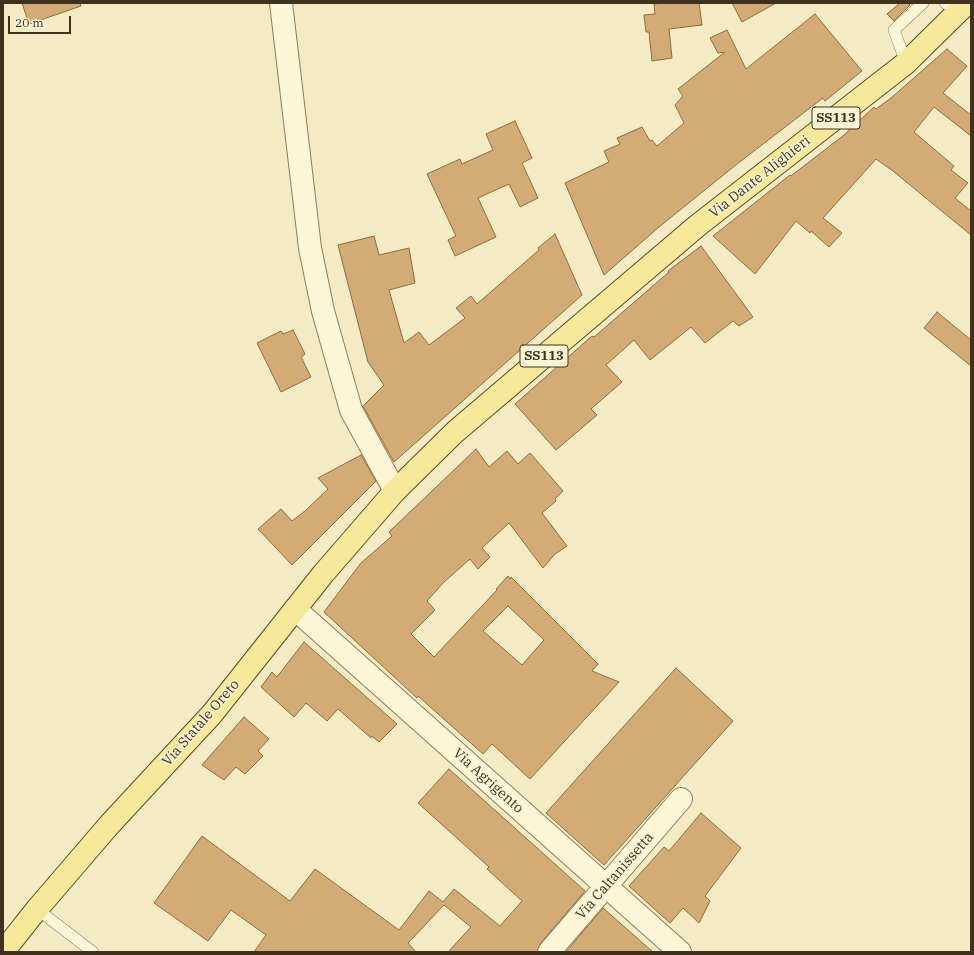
<!DOCTYPE html>
<style>
body{margin:0}
#map{position:relative;width:974px;height:955px;overflow:hidden;background:#f2ebc4;font-family:"IBM Plex Serif",serif}
canvas{display:block}
.frame{position:absolute;inset:0;border:4px solid #3e321e;pointer-events:none}
.scale{position:absolute;left:8px;top:16px;width:63px;height:18px;box-sizing:border-box;border:2px solid #3e321e;border-top:0;padding-left:5px;font-size:12px;line-height:14px;white-space:nowrap;color:#3e321e;-webkit-text-stroke:3px #f9f3d5;paint-order:stroke}
</style>
<div id="map">
<canvas width="974" height="955"></canvas>
<div class="frame"></div>
<div class="scale">20 m</div>
</div>
<script>
const ctx = document.querySelector('canvas').getContext('2d');
ctx.lineJoin = 'round';
function fill(path, color) { ctx.fillStyle = color; ctx.fill(path, 'evenodd'); }
const toPath = rows => new Path2D(rows.map(r => 'M' + r).join(''));
function trace(path, color, width, dash) { ctx.strokeStyle = color; ctx.lineWidth = width; ctx.lineCap = dash ? 'butt' : 'round'; ctx.setLineDash(dash || []); ctx.stroke(path); }
function drawText(font, color, halo, rows, align = 'center') {
  ctx.font = font + ' "IBM Plex Serif",serif'; ctx.lineWidth = 3; ctx.setLineDash([]); ctx.textBaseline = 'middle'; ctx.strokeStyle = halo; ctx.fillStyle = color; for (const [text, x, y, turn = 0] of rows) {
    ctx.save(); ctx.translate(x, y); ctx.rotate((+turn || 0) * Math.PI / 180); ctx.textAlign = isNaN(turn) ? turn : align; if (halo) ctx.strokeText(text, 0, 0); ctx.fillText(text, 0, 0); ctx.restore();
  }
}
const building = toPath([
 [22,3,80,3,81,6,29,24,22,3],
 [664,3,699,3,702,25,669,29,672,58,652,61,649,32,646,32,644,15,655,14,654,4,664,3],
 [732,3,776,3,742,22,732,3],
 [900,3,908,3,910,5,894,21,887,14,900,3],
 [815,14,862,71,825,101,823,98,737,164,659,227,604,275,565,183,609,162,604,151,620,144,617,138,642,127,650,141,652,140,657,146,684,123,675,105,683,96,678,89,725,52,718,53,710,38,727,30,746,69,815,14],
 [947,49,967,66,943,93,971,115,971,136,934,107,914,132,954,166,951,170,968,183,955,198,971,211,971,235,893,171,876,159,823,218,842,233,829,247,811,231,810,233,796,221,755,274,713,236,790,175,791,176,844,135,874,107,876,109,891,98,947,49],
 [515,121,532,158,522,163,538,198,520,207,509,184,478,198,496,237,455,256,448,240,456,236,427,174,460,159,462,164,493,150,486,134,515,121],
 [555,234,582,295,394,462,363,406,384,385,368,362,338,245,374,236,379,255,409,248,415,283,389,290,404,343,419,332,429,345,465,318,456,308,471,296,477,304,539,250,538,248,555,234],
 [701,246,753,317,739,326,733,321,705,343,691,327,650,360,634,340,606,365,622,382,591,409,597,415,556,450,515,404,592,336,594,337,669,272,668,271,701,246],
 [937,312,971,340,971,366,924,328,937,312],
 [293,330,305,354,301,357,311,377,281,392,257,343,281,331,283,334,293,330],
 [476,449,489,467,507,451,518,464,530,453,563,491,555,499,556,501,542,513,567,546,555,554,543,568,509,523,482,548,490,557,478,569,470,559,444,582,427,601,435,610,411,634,434,657,497,590,496,589,508,576,510,579,511,577,598,664,592,671,619,682,530,779,492,744,483,754,418,696,417,698,324,612,361,563,392,536,389,532,476,449],
 [508,606,544,640,522,665,483,631,508,606],
 [361,455,376,481,292,565,258,529,281,509,292,521,305,511,328,489,318,478,361,455],
 [304,642,397,724,379,742,372,736,371,738,338,709,327,721,306,703,294,717,261,687,272,672,277,677,304,642],
 [676,668,733,721,604,865,546,813,676,668],
 [244,717,269,739,258,751,263,756,245,774,236,767,224,780,202,765,244,717],
 [449,769,585,891,540,944,537,952,448,952,471,927,444,905,408,943,416,952,254,952,266,935,231,910,208,941,154,903,202,836,290,901,315,869,399,930,429,891,443,902,454,889,500,926,522,901,487,869,489,867,418,803,449,769],
 [701,813,741,848,705,896,710,901,699,923,683,908,670,923,629,886,664,847,669,851,701,813],
 [603,908,653,952,566,952,603,908]
]);
fill(building, '#d3ab77');
trace(building, '#906a3c', 1);
const service = toPath([
 [945,3,958,12],
 [906,63,894,30,923,3],
 [37,909,93,952]
]);
const minor = toPath([
 [281,3,310,248,323,311,351,410,395,491],
 [295,609,680,952],
 [549,952,681,799]
]);
const primary = toPath([
 [3,952,37,909,110,824,212,714,323,574,395,491,455,432,697,226,906,63,967,3]
]);
trace(service, '#8f7d59', 12);
trace(minor, '#8f7d59', 24);
trace(primary, '#5c4a2d', 24);
trace(service, '#fcf6d9', 11);
trace(minor, '#fcf6d9', 22);
trace(primary, '#f8e89a', 22);
for (const [x, y, w] of [
 [836,118,48],
 [544,356,48]
]) { const box = new Path2D(); box.roundRect(x - w / 2, y - 11, w, 22, 3); ctx.fillStyle = '#f9f3d5'; ctx.fill(box); trace(box, '#3e321e', 1); }
drawText('bold 13px', '#3e321e', null, [
 ["SS113",836,118],
 ["SS113",544,356]
]);
drawText('14px', '#3e321e', '#f9f3d5', [
 ["Via Dante Alighieri",760,177,-38],
 ["Via Statale Oreto",201,723,-49],
 ["Via Agrigento",488,781,42],
 ["Via Caltanissetta",615,876,-49]
]);
</script>
